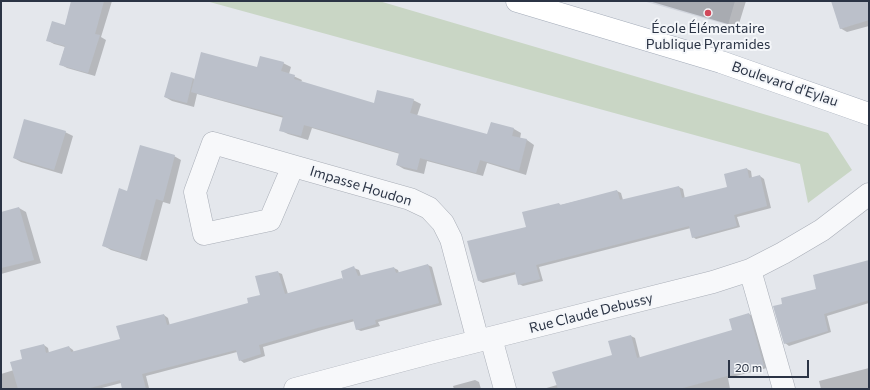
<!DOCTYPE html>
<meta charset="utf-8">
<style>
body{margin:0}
#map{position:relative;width:870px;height:390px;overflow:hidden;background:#e4e7ec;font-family:Commissioner,sans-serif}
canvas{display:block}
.frame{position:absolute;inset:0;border:2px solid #2b3445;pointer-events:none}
.scale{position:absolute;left:728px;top:360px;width:81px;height:18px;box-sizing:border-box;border:2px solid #2b3445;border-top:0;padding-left:5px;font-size:12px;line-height:14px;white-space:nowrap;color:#2b3445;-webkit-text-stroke:3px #f4f6f9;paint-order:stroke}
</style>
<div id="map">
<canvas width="870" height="390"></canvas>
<div class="frame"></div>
<div class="scale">20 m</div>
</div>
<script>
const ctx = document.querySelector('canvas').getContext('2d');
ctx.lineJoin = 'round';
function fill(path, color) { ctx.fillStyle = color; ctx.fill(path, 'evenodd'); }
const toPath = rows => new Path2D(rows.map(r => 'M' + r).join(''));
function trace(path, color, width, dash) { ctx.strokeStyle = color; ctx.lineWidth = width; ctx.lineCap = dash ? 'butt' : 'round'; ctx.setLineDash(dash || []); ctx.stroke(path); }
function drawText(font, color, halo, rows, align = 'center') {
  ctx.font = font + ' Commissioner,sans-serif'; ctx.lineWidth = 4; ctx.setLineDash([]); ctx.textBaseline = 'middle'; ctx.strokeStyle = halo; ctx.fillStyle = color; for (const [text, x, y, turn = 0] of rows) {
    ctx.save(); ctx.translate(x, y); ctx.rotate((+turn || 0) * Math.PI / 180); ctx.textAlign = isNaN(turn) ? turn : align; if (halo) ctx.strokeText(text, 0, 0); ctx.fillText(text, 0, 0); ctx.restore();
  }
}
fill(toPath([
 [643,1,735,1,728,25]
]), '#d2d6de');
fill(toPath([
 [206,1,379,1,828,133,852,170,808,203,800,164]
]), '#c9d6c5');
fill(toPath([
 [72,1,112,1,101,37,106,40,95,76,67,68,60,64,65,47,54,44,47,40,65,26],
 [649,1,746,1,738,27],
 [832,1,869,1,869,26,847,32,840,28],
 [283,63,291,67,289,74,302,80,301,82,374,104,413,100,421,104,417,116,488,135,491,123,514,129,521,133,520,139,527,140,534,145,526,175,487,163,483,176,427,161,424,174,404,169,397,165,400,154,312,128,308,140,288,134,280,130,284,118,197,94,194,107,172,101,165,97,193,78,195,80],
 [65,132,73,136,62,174,21,162,14,158],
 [174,156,181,160,170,204,163,202,147,261,111,250,104,246,128,192],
 [747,169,751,171,752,178,760,176,764,179,771,208,737,217,740,227,696,239,693,237,691,228,539,267,543,281,523,286,519,284,517,274,483,283,479,281,527,227,559,204,561,205,617,191,621,193,623,200,679,187,683,189,685,199,728,188,725,175],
 [19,208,26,212,41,263,1,274,1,213],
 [869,261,869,303,827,316,831,332,789,346,785,343,818,289],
 [428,265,432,267,442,305,378,322,380,326,361,331,356,329,355,321,322,330,263,347,265,356,244,363,240,360,237,352,146,376,149,388,146,389,123,389,121,383,98,389,1,389,1,374,14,370,23,360,44,345,48,348,49,353,69,347,73,350,74,353,121,340,164,315,168,318,170,326,249,304,262,296,277,272,282,274,288,294,342,279,344,281,354,268,359,270,361,276,394,268,398,270,399,273],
 [749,314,753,316,767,368,728,378,730,389,543,389,557,385,613,356,631,336,635,338,640,358,733,331],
 [869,368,869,389,821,389,819,381],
 [475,380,479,382,481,389,454,389,453,386]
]), '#0003');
fill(toPath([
 [71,1,104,1,95,34,100,35,88,73,59,65,65,46,46,41,52,21,65,25],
 [831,1,869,1,869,20,840,29],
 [201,52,257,67,260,56,284,62,281,71,295,75,294,79,374,103,377,90,414,99,410,113,487,134,491,122,514,128,512,136,527,139,519,171,480,160,476,173,420,158,417,170,396,165,399,153,340,135,304,125,301,136,279,131,283,116,191,92],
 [171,72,193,78,187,103,164,97],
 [24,119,66,131,54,170,13,158],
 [140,145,175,155,163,201,156,199,140,258,102,246,119,188,127,191],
 [747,168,749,178,760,175,767,206,734,215,737,226,692,238,689,226,536,265,540,279,518,285,515,272,478,281,467,241,526,227,522,212,559,203,560,205,617,190,620,200,679,186,682,198,727,187,724,174],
 [19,207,34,260,1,268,1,212],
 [869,260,869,300,824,314,828,331,784,344,773,306,782,304,781,298,816,289,813,275],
 [428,264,439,303,375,320,376,324,356,330,353,319,317,328,259,345,261,354,239,361,236,350,142,374,146,389,122,389,120,380,86,389,18,389,10,362,22,359,20,350,44,344,46,353,69,346,71,352,120,339,116,326,164,314,167,325,248,303,247,298,260,295,255,276,278,271,285,294,342,278,343,280,341,271,354,266,358,276,394,267,396,273],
 [749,313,764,366,679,389,558,389,552,372,612,355,608,341,631,335,637,358,732,330,729,319]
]), '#bbc0ca');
const minor = toPath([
 [213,143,293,166,270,220,204,234,195,192,213,143],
 [293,166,410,199,429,208,443,223,451,239,478,341],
 [750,270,784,389],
 [491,338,505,389],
 [295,389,430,353,713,282,750,270,783,253,822,230,869,194]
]);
const major = toPath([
 [517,1,721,62,869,114]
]);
trace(minor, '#a9aeb7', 23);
trace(major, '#a3abb8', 23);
trace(minor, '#f7f8fa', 22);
trace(major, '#fff', 22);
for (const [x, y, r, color] of [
 [708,13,4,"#d1495b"]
]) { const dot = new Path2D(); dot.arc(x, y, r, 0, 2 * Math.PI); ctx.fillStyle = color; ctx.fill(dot); trace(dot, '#f4f6f9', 1.5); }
drawText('14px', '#2b3445', '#f4f6f9', [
 ["École Élémentaire",708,28],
 ["Publique Pyramides",708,44]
]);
drawText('14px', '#2b3445', '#f4f6f9', [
 ["Boulevard d'Eylau",785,84,19],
 ["Impasse Houdon",361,186,17],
 ["Rue Claude Debussy",591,313,-14]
]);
</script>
